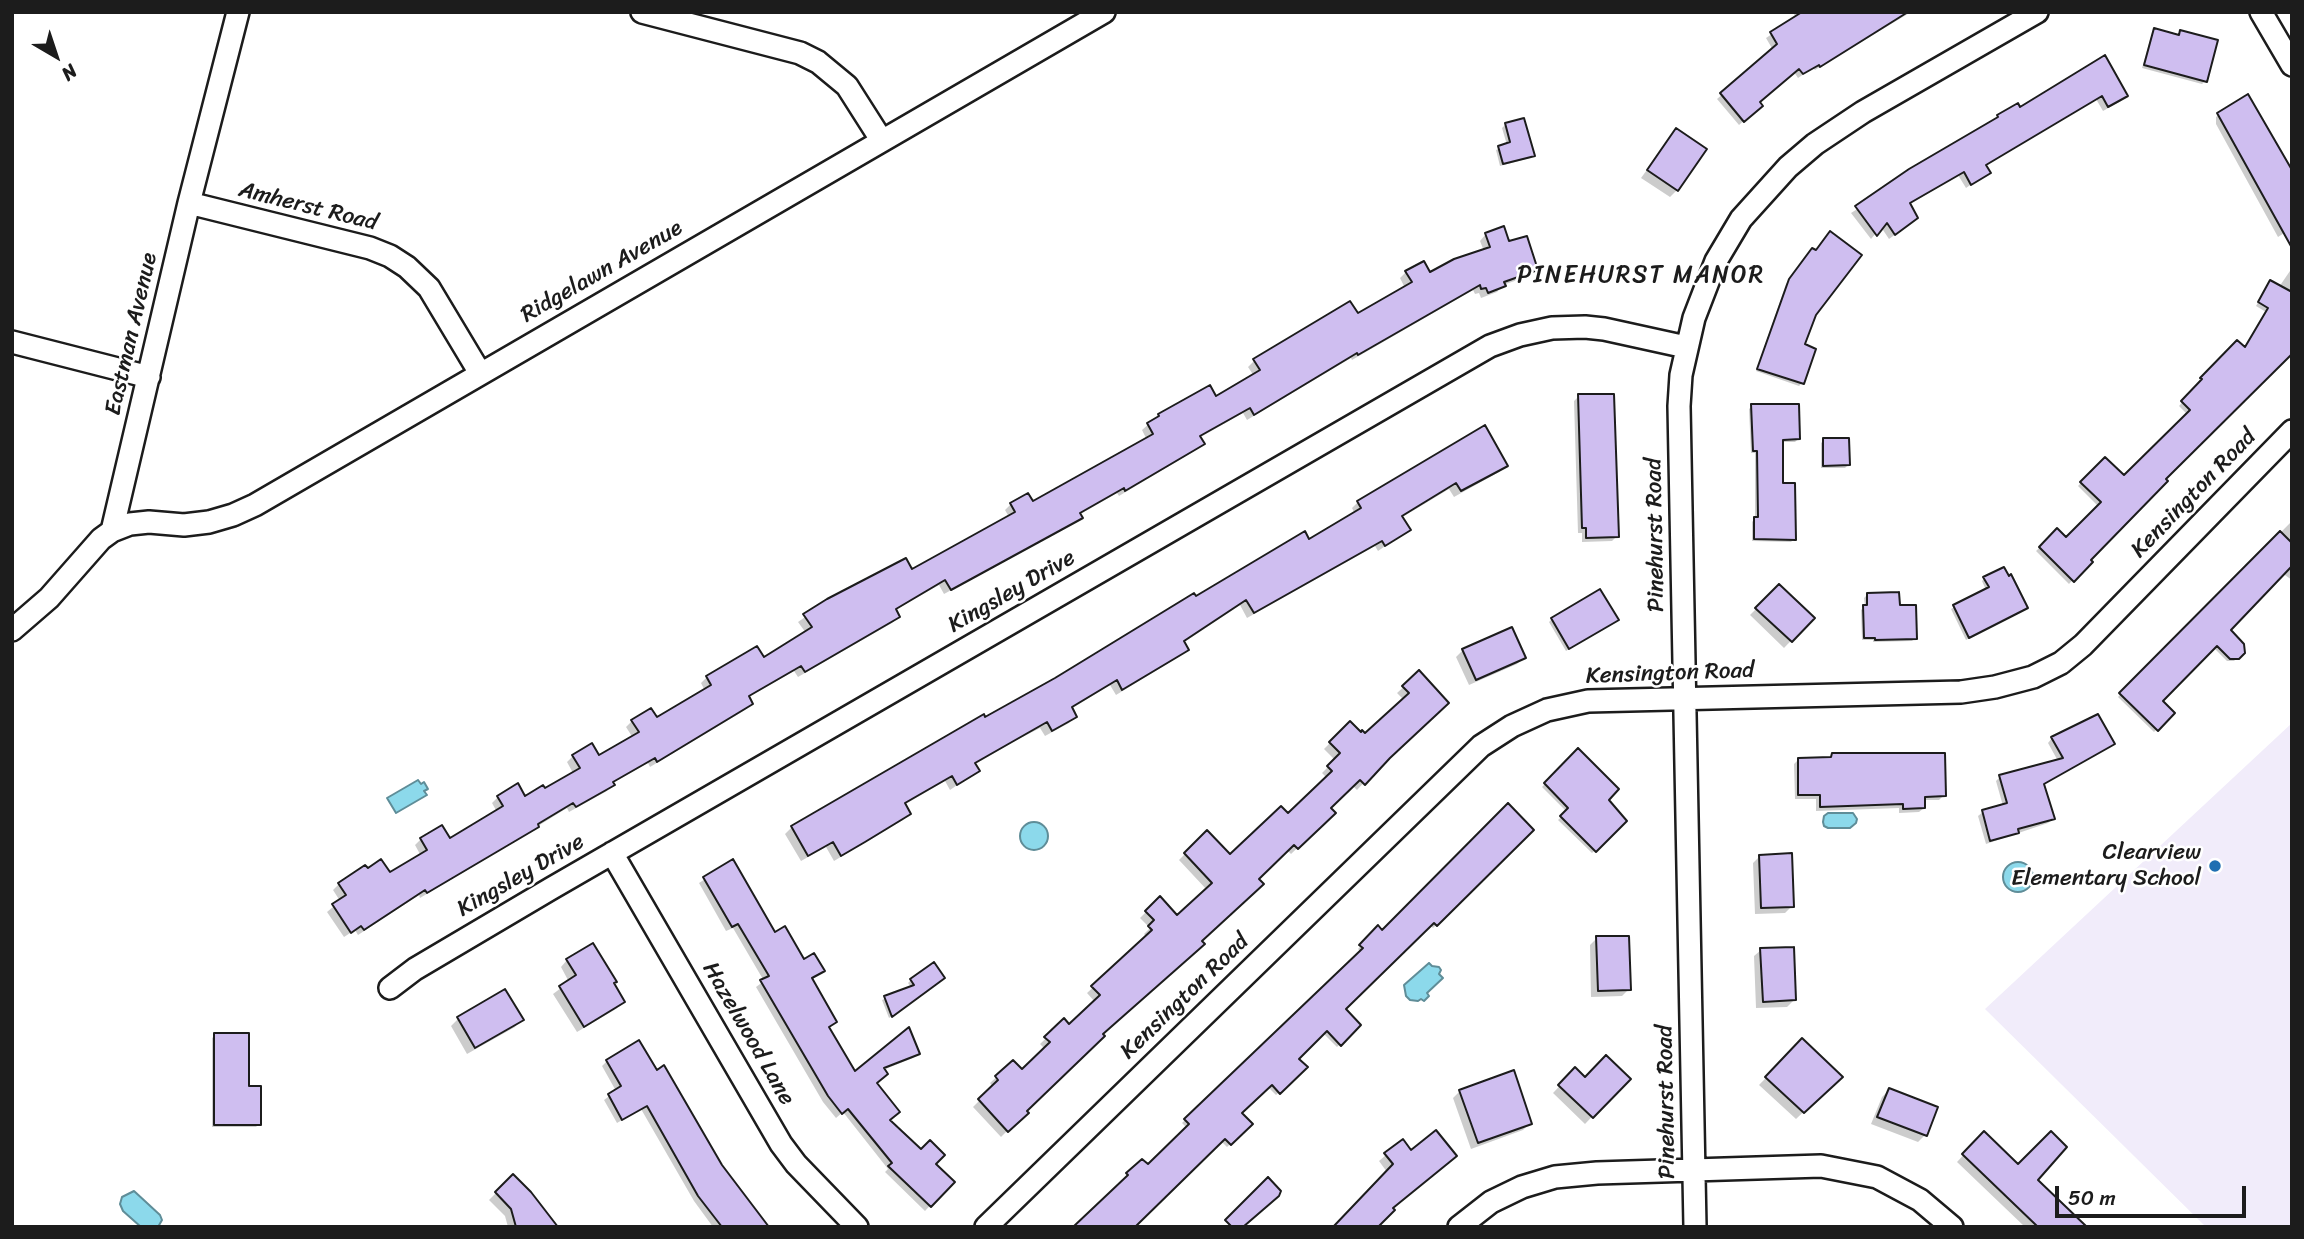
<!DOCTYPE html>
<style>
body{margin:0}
#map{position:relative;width:2304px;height:1239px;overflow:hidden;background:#fff;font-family:Sriracha,sans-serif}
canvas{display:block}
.frame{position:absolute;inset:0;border:14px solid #1c1c1c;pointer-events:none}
.north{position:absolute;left:21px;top:21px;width:70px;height:70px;-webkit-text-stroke:5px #fff;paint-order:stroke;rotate:141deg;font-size:19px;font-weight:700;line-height:28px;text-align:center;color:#1c1c1c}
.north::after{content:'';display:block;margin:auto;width:24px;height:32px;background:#1c1c1c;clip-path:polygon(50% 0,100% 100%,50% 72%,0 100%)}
.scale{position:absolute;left:2055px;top:1186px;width:191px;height:32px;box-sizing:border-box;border:4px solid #1c1c1c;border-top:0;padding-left:9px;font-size:21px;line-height:24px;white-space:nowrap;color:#1c1c1c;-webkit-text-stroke:5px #fff;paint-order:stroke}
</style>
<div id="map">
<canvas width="2304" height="1239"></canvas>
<div class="frame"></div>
<div class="north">N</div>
<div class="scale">50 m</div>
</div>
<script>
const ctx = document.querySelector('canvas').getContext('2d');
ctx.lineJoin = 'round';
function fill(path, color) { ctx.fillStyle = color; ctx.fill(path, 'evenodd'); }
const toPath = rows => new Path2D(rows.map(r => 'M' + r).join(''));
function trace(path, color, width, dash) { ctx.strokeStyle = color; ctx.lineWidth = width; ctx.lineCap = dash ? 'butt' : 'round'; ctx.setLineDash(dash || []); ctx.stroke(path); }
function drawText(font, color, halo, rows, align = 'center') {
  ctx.font = font + ' Sriracha,sans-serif'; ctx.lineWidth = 5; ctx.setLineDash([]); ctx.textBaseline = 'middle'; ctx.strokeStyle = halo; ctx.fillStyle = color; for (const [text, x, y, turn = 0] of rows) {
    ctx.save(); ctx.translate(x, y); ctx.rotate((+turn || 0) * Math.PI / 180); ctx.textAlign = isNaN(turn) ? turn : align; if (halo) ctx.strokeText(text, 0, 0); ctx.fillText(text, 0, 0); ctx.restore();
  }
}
fill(toPath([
 [2292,723,2292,1227,2206,1227,1985,1009]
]), '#f1ecfa');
const water = toPath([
 [418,780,421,784,424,782,428,789,424,791,427,795,396,813,387,798,418,780],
 [1828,813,1853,813,1857,819,1856,823,1850,828,1828,828,1824,826,1823,822,1824,816,1828,813],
 '1020 836a14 14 0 1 1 28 0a14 14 0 1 1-28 0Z',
 '2003 877a15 15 0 1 1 30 0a15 15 0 1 1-30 0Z',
 [1429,963,1432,966,1439,967,1441,970,1439,974,1443,978,1427,993,1429,996,1424,1001,1421,999,1418,1001,1410,1000,1406,996,1404,985,1429,963],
 [134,1191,160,1215,162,1220,158,1227,141,1227,123,1211,120,1204,122,1197,134,1191]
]);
fill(water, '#8cd9eb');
trace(water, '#5f8d98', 2);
fill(toPath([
 [1793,12,1911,12,1815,70,1813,68,1798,78,1794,72,1758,103,1756,110,1739,125,1717,99,1773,50,1766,38,1796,18],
 [2155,30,2176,36,2180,32,2205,81,2202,84,2142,68,2152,33],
 [2104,57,2126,96,2121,101,2103,111,2096,99,1985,166,1988,173,1966,188,1958,175,1909,205,1911,223,1889,239,1881,227,1871,239,1851,213,1992,123,1998,116,2020,110],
 [2222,112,2292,228,2278,237,2216,124,2216,117],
 [1505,125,1533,155,1530,158,1500,166,1496,150,1507,145,1502,128],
 [1676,130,1677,190,1670,197,1641,178],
 [1486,234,1508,244,1536,270,1529,276,1503,285,1497,292,1481,298,1479,293,1475,294,1473,290,1352,360,1351,358,1247,420,1243,413,1199,438,1203,444,1196,450,1119,496,1117,493,1079,515,1081,517,1075,523,944,594,939,585,895,610,898,617,892,623,798,677,794,671,747,698,751,704,745,710,650,767,648,763,612,783,607,791,569,812,567,808,472,867,420,898,419,895,358,935,355,930,344,937,327,912,340,901,333,890,339,884,389,874,421,856,415,845,421,839,449,841,497,812,492,803,498,797,524,798,573,773,567,762,573,756,598,757,633,738,626,727,632,721,657,720,705,691,701,683,707,677,757,648,763,659,806,633,798,622,828,601,911,572,1009,517,1005,510,1011,504,1032,503,1147,440,1142,430,1159,415,1215,398,1254,376,1248,367,1254,361,1357,315,1405,288,1400,278,1406,272,1430,275,1484,251,1480,241],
 [1810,253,1814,314,1803,345,1802,383,1799,386,1756,371,1786,284],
 [2292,268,2292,352,2164,479,2069,584,2036,551,2057,531,2066,540,2099,507,2078,486,2105,459,2124,477,2188,415,2179,406,2237,342,2244,349,2266,312,2256,306,2267,286,2279,287],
 [1579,396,1617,536,1612,541,1582,542,1582,533,1578,533,1574,401],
 [1752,406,1798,439,1795,442,1781,442,1782,485,1794,539,1791,542,1752,541,1752,522,1755,518,1755,453,1751,453,1749,409],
 [1824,440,1848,465,1845,468,1821,468,1821,443],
 [1506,465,1499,472,1454,497,1449,489,1401,518,1409,530,1378,551,1375,546,1247,618,1240,605,1183,643,1187,650,1180,656,1116,695,1110,685,1071,709,1075,716,1069,723,1045,736,1040,728,1013,742,974,765,978,771,950,790,945,781,904,805,909,814,903,820,834,861,826,847,801,861,785,834,792,827,1195,598,1309,541,1355,514,1352,508,1358,502],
 [2292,521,2292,580,2282,573,2229,630,2243,652,2234,661,2227,661,2213,647,2160,701,2173,713,2154,732,2118,697],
 [1984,579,2026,608,1966,640,1951,609,1986,590,1982,581],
 [1779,586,1813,618,1784,648,1750,615],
 [1867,595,1898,607,1915,638,1912,641,1873,642,1873,640,1862,640,1861,610,1865,606,1864,598],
 [1552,619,1614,622,1566,651,1549,622],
 [1463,650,1524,657,1517,664,1469,685,1456,657],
 [1419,673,1385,760,1357,790,1352,785,1329,808,1334,813,1291,854,1287,850,1001,1137,973,1107,993,1087,990,1083,1013,1062,1022,1071,1045,1049,1040,1044,1064,1021,1069,1027,1095,1002,1087,993,1147,937,1144,934,1150,928,1140,918,1160,898,1177,917,1207,890,1179,860,1207,832,1230,857,1288,816,1327,778,1322,773,1335,760,1324,749,1350,723,1365,735,1404,700,1397,693],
 [2052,738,2113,744,2043,785,2053,819,2048,823,1986,844,1978,816,1983,812,2003,806,1996,781,2000,777,2058,761,2048,743],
 [1578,751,1607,800,1625,821,1592,853,1558,820,1567,812,1542,787],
 [1832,755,1944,795,1939,800,1923,800,1924,808,1919,812,1899,813,1899,808,1816,811,1816,799,1795,799,1794,764,1799,759,1828,759],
 [1532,830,1433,928,1430,925,1344,1009,1359,1025,1337,1047,1323,1033,1296,1059,1305,1067,1276,1095,1268,1087,1240,1113,1251,1124,1227,1147,1221,1141,1127,1179,1125,1177,1142,1161,1147,1167,1187,1128,1182,1123,1361,952,1358,949,1378,928,1382,932],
 [1760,856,1792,906,1785,913,1755,914,1753,863],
 [732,862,775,934,804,961,823,971,811,980,835,1022,828,1028,854,1073,918,1053,913,1058,883,1070,875,1083,888,1120,952,1182,925,1211,885,1172,888,1169,843,1112,836,1118,823,1102,756,987,764,981,733,928,726,931,699,883],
 [1597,938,1629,989,1622,996,1591,997,1590,945],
 [1761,950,1794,1000,1787,1007,1756,1008,1754,956],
 [567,960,612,984,623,1002,616,1009,577,1032,553,994,569,982,561,967],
 [911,980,940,981,889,1018,882,1000,911,987,908,983],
 [505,991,521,1020,515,1027,467,1054,451,1026,458,1019],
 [215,1035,247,1088,259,1124,256,1127,212,1127,212,1038],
 [1802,1041,1840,1077,1796,1119,1759,1085],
 [607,1061,720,1166,767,1227,713,1227,694,1201,641,1109,617,1123,604,1100,616,1091,602,1066],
 [1575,1070,1585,1079,1628,1079,1585,1124,1553,1093],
 [1889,1090,1935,1108,1925,1135,1918,1142,1871,1124,1882,1097],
 [1460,1091,1530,1123,1523,1130,1471,1149,1453,1098],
 [1984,1133,2035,1180,2084,1227,2025,1227,1957,1162],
 [1411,1152,1387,1172,1379,1161,1386,1155],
 [513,1176,556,1227,508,1227,505,1216,489,1200]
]), '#0003');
const building = toPath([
 [1802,12,1908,12,1820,67,1819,65,1803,74,1799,69,1760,102,1763,106,1744,122,1720,93,1777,44,1770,32,1802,12],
 [2154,28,2179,35,2180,30,2218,40,2207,82,2144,65,2154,28],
 [2105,55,2128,96,2108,107,2102,96,1986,165,1991,173,1971,185,1964,172,1910,203,1918,218,1895,235,1887,223,1877,236,1855,206,1909,169,1998,117,1997,115,2018,103,2020,107,2105,55],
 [2248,94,2292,170,2292,248,2217,113,2248,94],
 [1524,118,1535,156,1503,164,1498,146,1510,142,1505,123,1524,118],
 [1676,128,1707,149,1678,191,1647,170,1676,128],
 [1504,226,1509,241,1527,236,1538,270,1504,282,1506,286,1488,293,1486,288,1481,289,1480,285,1358,355,1357,353,1254,415,1250,408,1200,436,1205,444,1125,491,1124,488,1080,513,1083,518,951,590,945,580,896,609,900,617,805,672,801,666,749,696,753,704,657,762,655,758,613,782,615,785,576,807,573,803,538,824,539,827,427,893,425,890,364,930,361,926,351,933,332,904,346,895,338,883,365,865,368,868,381,859,390,872,427,850,420,838,442,825,450,838,503,806,497,796,518,783,525,796,543,785,545,788,580,768,572,755,592,743,599,755,639,732,631,720,651,708,657,717,711,685,706,676,757,646,764,657,812,627,803,614,827,599,906,558,912,569,1015,512,1010,503,1028,493,1033,501,1153,434,1147,423,1159,416,1158,414,1210,385,1216,396,1260,370,1253,359,1350,301,1358,313,1412,282,1405,271,1424,261,1430,272,1454,259,1490,247,1485,233,1504,226],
 [1830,231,1862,255,1816,315,1805,344,1816,349,1804,384,1757,369,1789,279,1812,248,1816,250,1830,231],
 [2270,280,2292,292,2292,354,2166,479,2168,481,2091,560,2093,562,2074,582,2039,547,2057,528,2066,537,2101,502,2080,482,2105,457,2124,475,2190,410,2181,401,2202,379,2200,378,2237,340,2245,347,2268,308,2258,302,2270,280],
 [1578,394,1614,394,1619,537,1586,538,1586,528,1582,528,1578,394],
 [1751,404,1799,404,1800,439,1783,440,1783,483,1795,483,1796,540,1754,539,1754,517,1758,517,1757,451,1753,451,1751,404],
 [1485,425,1508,466,1461,491,1456,483,1402,516,1411,530,1385,546,1382,541,1254,613,1246,600,1184,641,1189,650,1122,690,1117,680,1072,707,1077,717,1052,731,1047,722,975,763,980,771,957,785,952,776,905,803,911,814,865,842,841,856,833,842,808,856,791,826,984,714,985,717,1055,678,1194,593,1196,596,1305,531,1309,539,1361,508,1357,501,1485,425],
 [1823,438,1849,438,1850,465,1823,466,1823,438],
 [2280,531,2292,543,2292,566,2231,630,2244,644,2245,653,2239,659,2230,659,2217,646,2163,701,2175,713,2158,731,2119,693,2280,531],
 [2004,567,2009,576,2011,574,2028,608,1969,638,1953,605,1989,587,1983,577,2004,567],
 [1779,584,1815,618,1792,642,1755,608,1779,584],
 [1600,589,1619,620,1569,649,1551,618,1600,589],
 [1899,592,1900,605,1916,605,1917,639,1875,640,1875,638,1864,638,1863,605,1867,605,1867,593,1899,592],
 [1512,627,1526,658,1476,680,1462,649,1512,627],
 [1419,670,1449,703,1390,758,1365,785,1360,780,1331,808,1336,813,1298,849,1294,845,1259,879,1264,884,1202,941,1205,944,1103,1034,1105,1036,1027,1111,1029,1113,1008,1132,978,1099,998,1080,995,1076,1013,1060,1022,1069,1050,1042,1044,1037,1064,1018,1069,1024,1100,995,1091,986,1152,930,1148,926,1154,920,1145,911,1160,896,1177,915,1212,883,1184,853,1207,830,1230,854,1281,806,1288,813,1332,771,1327,766,1340,753,1329,742,1350,721,1361,732,1362,730,1365,733,1409,693,1402,686,1419,670],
 [2098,714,2115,744,2044,784,2055,819,2018,829,2019,833,1990,841,1982,810,2007,803,1999,775,2063,758,2051,737,2098,714],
 [1578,748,1619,789,1609,800,1627,821,1596,852,1560,816,1568,808,1544,783,1578,748],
 [1832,753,1945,753,1946,796,1925,797,1925,808,1903,809,1903,804,1820,807,1820,795,1798,795,1798,758,1831,757,1832,753],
 [1508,803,1534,830,1437,926,1434,923,1346,1009,1361,1025,1341,1046,1327,1031,1299,1059,1308,1067,1280,1094,1272,1085,1242,1113,1253,1124,1231,1145,1225,1139,1135,1227,1073,1227,1128,1175,1126,1173,1142,1159,1148,1164,1189,1124,1184,1119,1363,948,1359,945,1378,925,1382,930,1508,803],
 [1792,853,1794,907,1761,908,1759,855,1792,853],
 [733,859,775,932,785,926,804,959,814,953,825,971,812,978,837,1022,829,1027,855,1071,909,1027,920,1054,884,1068,888,1074,877,1083,900,1112,890,1120,921,1149,930,1140,945,1155,936,1164,955,1182,931,1207,888,1166,892,1163,848,1109,842,1114,828,1096,760,980,769,976,738,924,732,927,703,877,733,859],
 [1596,936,1629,936,1631,990,1598,991,1596,936],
 [593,943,617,982,614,983,625,1002,584,1027,559,986,576,975,566,959,593,943],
 [1794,947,1796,1000,1763,1002,1760,948,1794,947],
 [934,962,945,978,892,1017,884,996,914,985,910,979,934,962],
 [505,989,524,1020,475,1048,457,1017,505,989],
 [214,1033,249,1033,249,1086,261,1086,261,1125,214,1125,214,1033],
 [1802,1038,1843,1077,1804,1113,1765,1077,1802,1038],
 [639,1040,657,1070,664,1065,722,1165,769,1227,722,1227,698,1196,647,1106,622,1120,608,1094,621,1086,606,1060,639,1040],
 [1606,1055,1631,1079,1593,1118,1558,1085,1575,1067,1585,1077,1606,1055],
 [1514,1070,1532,1124,1478,1143,1459,1090,1514,1070],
 [1889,1088,1938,1107,1927,1136,1877,1117,1889,1088],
 [1436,1130,1457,1156,1393,1208,1395,1210,1378,1227,1333,1227,1393,1164,1384,1153,1403,1139,1411,1150,1436,1130],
 [1984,1131,2018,1164,2051,1131,2067,1147,2038,1180,2087,1227,2038,1227,1962,1154,1984,1131],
 [513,1174,531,1192,558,1227,516,1227,511,1209,495,1192,513,1174],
 [1268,1177,1281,1191,1279,1196,1243,1227,1232,1227,1225,1220,1268,1177]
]);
fill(building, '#cfbef0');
trace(building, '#1c1c1c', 2);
const minor = toPath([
 [642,12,800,53,818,62,847,86,882,141],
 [2261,12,2292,65],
 [189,203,370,248,390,256,407,267,429,288,480,373],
 [12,342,149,377],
 [112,531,130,524,149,522,184,525,209,522,233,515,255,505,1104,12],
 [12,630,49,598,101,539,112,531,189,203,238,12],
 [612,853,781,1144,796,1164,857,1227],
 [390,988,415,969,552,888,1490,346,1520,335,1552,328,1585,327,1604,329,1686,347],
 [986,1227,1481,746,1512,726,1547,710,1588,701,1961,692,1995,687,2033,677,2061,663,2083,645,2292,431],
 [1459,1227,1491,1202,1522,1187,1555,1177,1597,1173,1821,1166,1877,1177,1920,1200,1952,1227],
 [1695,1227,1679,406,1681,375,1694,318,1716,261,1741,219,1788,167,1815,144,1863,112,2037,12]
]);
trace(minor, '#1c1c1c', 26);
trace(minor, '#fff', 21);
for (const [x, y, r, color] of [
 [2215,866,7,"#1f6fb2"]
]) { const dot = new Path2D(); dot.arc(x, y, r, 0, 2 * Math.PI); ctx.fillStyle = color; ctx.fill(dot); trace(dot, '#fff', 2.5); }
drawText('23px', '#1c1c1c', '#fff', [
 ["Amherst Road",308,207,14],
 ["Ridgelawn Avenue",602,272,-30],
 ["Eastman Avenue",132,334,-77],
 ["Kensington Road",2194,494,-46],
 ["Pinehurst Road",1656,535,-91],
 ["Kingsley Drive",1012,592,-30],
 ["Kensington Road",1670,674,-2],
 ["Kingsley Drive",521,876,-30],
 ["Kensington Road",1185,997,-44],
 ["Hazelwood Lane",748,1034,60],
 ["Pinehurst Road",1667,1102,-91]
]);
drawText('23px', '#1c1c1c', '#fff', [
 ["Clearview",2201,853],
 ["Elementary School",2201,879]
], 'right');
ctx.letterSpacing = '2px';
drawText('24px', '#1c1c1c', '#fff', [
 ["PINEHURST MANOR",1641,276]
]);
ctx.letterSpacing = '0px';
</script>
